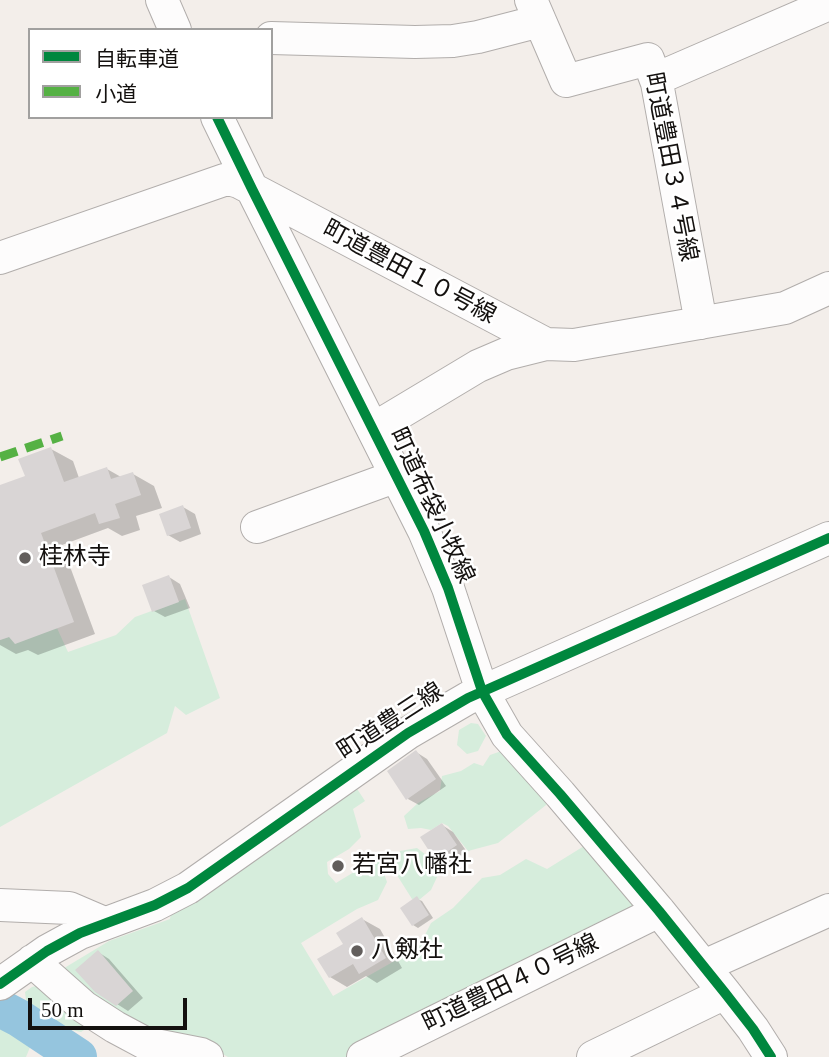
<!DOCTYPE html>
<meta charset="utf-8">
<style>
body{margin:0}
#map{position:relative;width:829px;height:1057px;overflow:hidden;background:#f3eeea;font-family:"Times New Roman","Noto Sans JP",serif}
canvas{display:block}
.legend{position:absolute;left:28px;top:28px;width:245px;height:91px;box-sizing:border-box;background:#fff;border:2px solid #a1a09f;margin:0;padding:9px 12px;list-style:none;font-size:21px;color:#14110f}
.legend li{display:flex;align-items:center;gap:14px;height:35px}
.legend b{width:35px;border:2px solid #a1a09f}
.scale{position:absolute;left:28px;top:998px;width:159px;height:32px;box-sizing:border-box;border:4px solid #14110f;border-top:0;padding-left:9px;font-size:21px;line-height:24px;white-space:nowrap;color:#14110f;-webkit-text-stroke:5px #fff;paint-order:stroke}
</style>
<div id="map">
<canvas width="829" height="1057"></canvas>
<ul class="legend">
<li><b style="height:9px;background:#00873e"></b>自転車道</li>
<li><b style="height:9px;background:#55b144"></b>小道</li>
</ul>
<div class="scale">50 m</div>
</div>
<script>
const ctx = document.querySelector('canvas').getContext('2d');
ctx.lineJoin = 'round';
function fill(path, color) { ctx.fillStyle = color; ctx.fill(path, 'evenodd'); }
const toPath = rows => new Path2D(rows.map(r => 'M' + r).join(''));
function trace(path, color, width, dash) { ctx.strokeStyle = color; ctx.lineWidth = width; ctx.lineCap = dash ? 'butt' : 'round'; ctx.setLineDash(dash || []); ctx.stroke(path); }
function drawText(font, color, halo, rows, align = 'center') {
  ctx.font = font + ' "Times New Roman","Noto Sans JP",serif'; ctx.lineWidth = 5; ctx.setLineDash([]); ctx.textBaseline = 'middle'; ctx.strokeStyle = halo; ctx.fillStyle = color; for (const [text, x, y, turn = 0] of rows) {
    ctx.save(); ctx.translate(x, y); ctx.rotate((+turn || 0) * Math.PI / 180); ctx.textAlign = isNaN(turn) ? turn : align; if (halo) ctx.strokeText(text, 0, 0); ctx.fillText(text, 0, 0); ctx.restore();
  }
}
fill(toPath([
 [185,599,220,698,186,715,175,706,167,733,0,827,0,640,9,637,57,628,68,652,116,635,135,617],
 [471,723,478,724,486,736,478,751,467,754,457,745,459,730],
 [516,746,560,794,498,843,468,851,448,826,442,823,431,830,421,828,408,829,404,816,418,803,440,791,442,776,461,771,474,763,483,766,490,755],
 [348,775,365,801,353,809,361,837,349,849,327,862,328,874,336,883,354,872,357,865,368,856,377,854,387,882,378,900,357,909,301,943,333,996,419,947,431,923,453,908,482,878,500,875,526,859,547,869,597,838,659,911,363,1057,228,1057,205,1044,145,1034,61,970,109,941,170,919,171,912],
 [417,848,430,858,438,875,431,890,419,900,412,899,395,872,400,851],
 [40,985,90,1026,81,1032,59,1027,54,1018,47,1020,36,1019,27,1007,25,992,32,987],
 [0,1021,4,1025,24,1027,35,1035,26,1057,0,1057]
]), '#d6eddc');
fill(toPath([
 [51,449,73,461,79,478,107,469,121,477,133,474,154,486,162,508,136,516,140,530,122,536,108,528,62,545,95,634,38,655,28,650,16,654,0,645,0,503,27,477],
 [183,507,195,514,201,534,180,542,168,535],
 [169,577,180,584,190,608,165,617,154,611],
 [416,752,427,759,446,786,419,805,408,799],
 [442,825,453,832,467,852,447,865,436,858],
 [417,899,422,901,433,918,418,928,413,925],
 [362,919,380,929,402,968,377,983,366,976,347,987,330,977,345,945],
 [98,952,109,959,143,998,128,1011,117,1004]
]), '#0003');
trace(toPath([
 [0,1008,19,1018,78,1057]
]), '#95c5de', 38);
fill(toPath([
 [51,447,64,482,107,467,111,479,133,472,141,495,115,504,120,518,99,524,95,513,41,533,74,622,15,644,9,637,0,640,0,485,25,476,18,459],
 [183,505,191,528,167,536,159,514],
 [169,575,179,602,152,612,142,585],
 [416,750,436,779,406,800,387,771],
 [442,823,457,845,435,860,420,837],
 [417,896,429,915,412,926,400,908],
 [362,917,386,958,359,974,353,964,329,978,317,959,343,944,336,933],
 [98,950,133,991,116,1006,95,992,75,970]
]), '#d9d5d5');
const minor = toPath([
 [162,0,175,30],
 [531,0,566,81,648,59,657,83,701,323],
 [271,38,415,42,453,41,478,37,540,21],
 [656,79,829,4],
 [217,117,252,189,424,531,448,588,482,691,507,735,560,794,659,911,725,993,753,1029,771,1057],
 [0,258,224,180,232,180,239,182,546,344,574,345,785,308,829,288],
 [373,429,478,366,506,354,546,344],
 [257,527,397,476],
 [0,905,69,908,104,923],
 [32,961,84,1007,115,1027,145,1043,201,1054,207,1057],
 [704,966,829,910],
 [0,984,47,951,80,933,155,905,188,888,408,733,468,698,829,538],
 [363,1057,659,911],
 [593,1057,725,993]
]);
trace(minor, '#b1adab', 34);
trace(minor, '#fdfcfc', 32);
trace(toPath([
 [0,457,62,436]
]), '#55b144', 9, [18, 9]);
trace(toPath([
 [217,117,252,189,424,531,448,588,482,691,507,735,560,794,659,911,725,993,753,1029,771,1057],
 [0,984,47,951,80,933,155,905,188,888,408,733,468,698,829,538]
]), '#00873e', 10);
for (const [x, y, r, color] of [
 [25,558,7,"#625e5c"],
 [338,866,7,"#625e5c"],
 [357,951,7,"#625e5c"]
]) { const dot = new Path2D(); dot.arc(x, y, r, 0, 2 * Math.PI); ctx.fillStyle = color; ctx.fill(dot); trace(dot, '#fff', 2.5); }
drawText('24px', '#14110f', '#fff', [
 ["町道豊田３４号線",670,167,79],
 ["町道豊田１０号線",409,273,28],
 ["町道布袋小牧線",431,506,65],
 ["町道豊三線",391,722,-33],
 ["町道豊田４０号線",511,984,-26]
]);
drawText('24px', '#14110f', '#fff', [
 ["桂林寺",39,558],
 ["若宮八幡社",352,866],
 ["八剱社",371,951]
], 'left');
</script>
